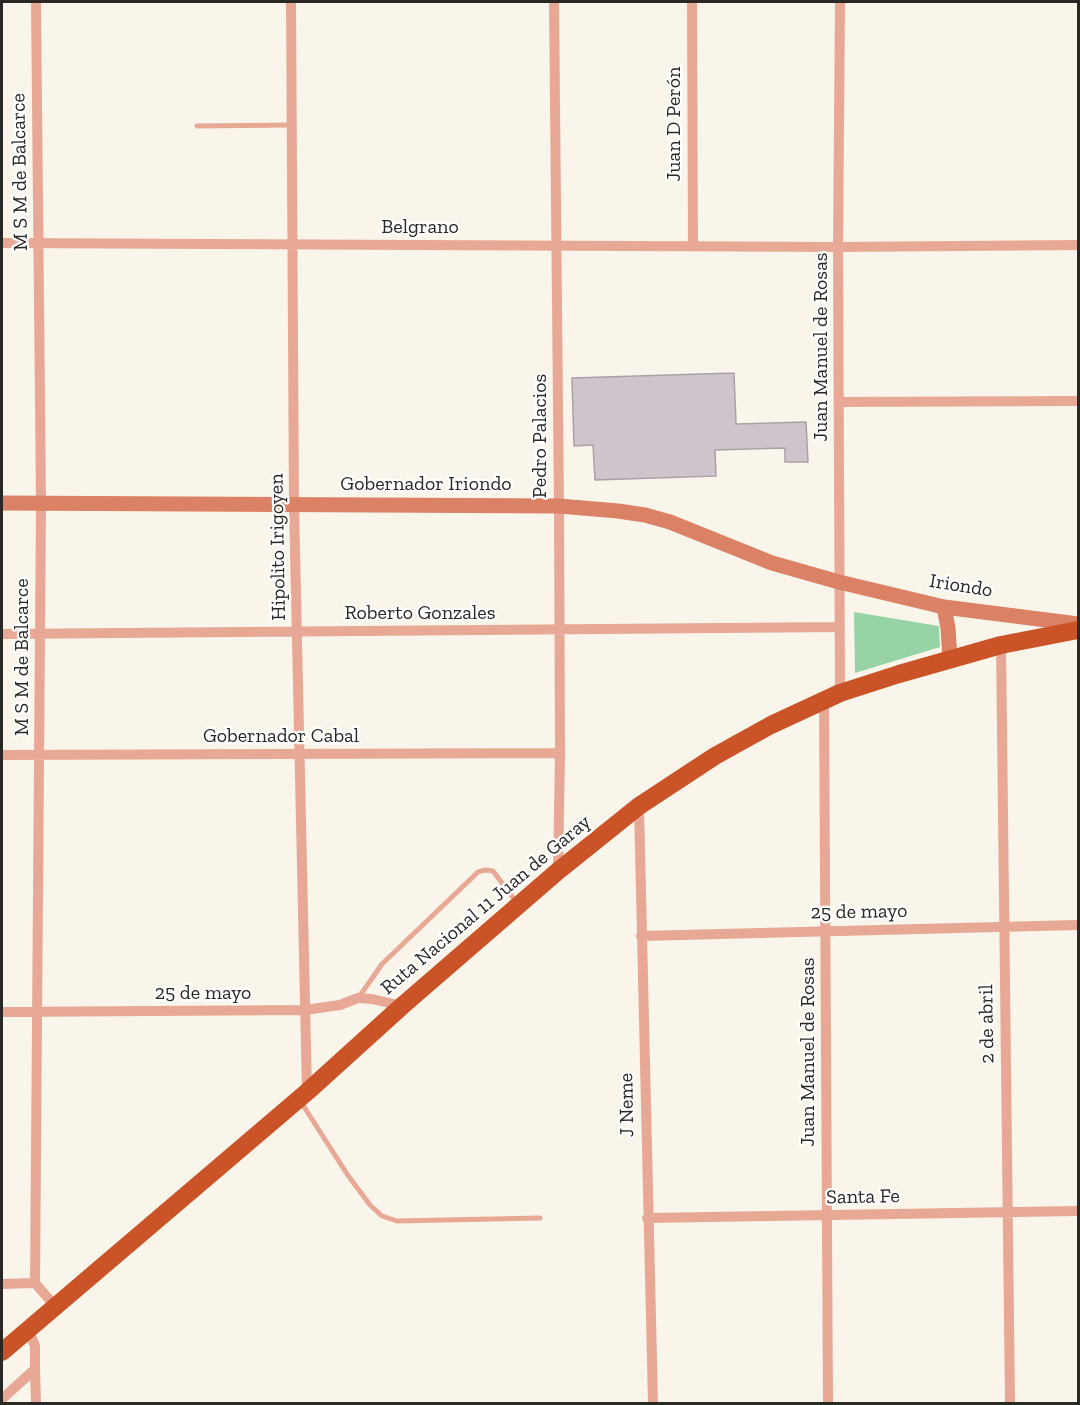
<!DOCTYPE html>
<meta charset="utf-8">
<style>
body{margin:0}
#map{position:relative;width:1080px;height:1405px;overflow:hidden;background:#faf5eb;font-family:"Zilla Slab",serif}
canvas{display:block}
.frame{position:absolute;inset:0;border:3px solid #2a2824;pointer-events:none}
</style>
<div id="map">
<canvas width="1080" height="1405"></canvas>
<div class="frame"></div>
</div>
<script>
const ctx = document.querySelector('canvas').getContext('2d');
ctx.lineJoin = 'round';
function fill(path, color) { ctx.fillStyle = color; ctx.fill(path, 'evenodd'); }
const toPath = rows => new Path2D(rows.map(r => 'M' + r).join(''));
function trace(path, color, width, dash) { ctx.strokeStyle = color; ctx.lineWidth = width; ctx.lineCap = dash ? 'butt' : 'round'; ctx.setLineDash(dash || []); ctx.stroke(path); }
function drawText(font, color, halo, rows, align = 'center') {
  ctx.font = font + ' "Zilla Slab",serif'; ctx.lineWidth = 4.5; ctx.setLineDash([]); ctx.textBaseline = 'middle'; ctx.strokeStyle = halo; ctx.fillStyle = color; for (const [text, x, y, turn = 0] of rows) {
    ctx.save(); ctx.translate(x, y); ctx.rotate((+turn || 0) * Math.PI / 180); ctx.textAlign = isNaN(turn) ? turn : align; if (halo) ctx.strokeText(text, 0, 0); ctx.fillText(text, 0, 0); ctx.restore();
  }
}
fill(toPath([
 [854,612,939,626,940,647,855,673]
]), '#97d3a5');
const building = toPath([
 [734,373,736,424,806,422,808,462,785,462,785,448,715,450,716,476,595,480,593,445,574,446,572,378,734,373]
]);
fill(building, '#cec5cc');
trace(building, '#aaa1a8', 1.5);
trace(toPath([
 [197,126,292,125],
 [359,997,382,964,478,872,485,870,493,871,517,903],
 [301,1102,347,1174,370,1205,382,1216,397,1221,540,1218]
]), '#e7a995', 5);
trace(toPath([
 [36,2,41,503,35,1283,55,1306],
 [291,2,294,505,307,1092],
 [554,2,559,506,560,753,558,871],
 [692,2,693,246],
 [2,243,838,247,1078,245],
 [839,402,1078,401],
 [2,634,840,627],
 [1001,645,1010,1404],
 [840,693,838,247,840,2],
 [824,700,828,1404],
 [2,755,560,753],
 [639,806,653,1404],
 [641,936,1078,925],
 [2,1012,305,1010,340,1005,358,998,372,999,402,1006],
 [647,1218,1078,1211],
 [2,1284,35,1283],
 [35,1369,36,1404],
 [2,1399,35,1369,35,1346,28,1329]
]), '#e7a995', 10);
trace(toPath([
 [2,503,559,506,618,511,645,515,670,522,772,563,839,582,944,607,1078,624],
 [944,607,948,628,950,659]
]), '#db8165', 15);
trace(toPath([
 [2,1352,307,1092,402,1006,558,871,639,806,715,756,771,725,840,693,899,674,1001,645,1078,630]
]), '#ca5328', 18);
drawText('20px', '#2a2824', '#fff', [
 ["Juan D Perón",674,124,-90],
 ["M S M de Balcarce",20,172,-91],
 ["Belgrano",420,227],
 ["Juan Manuel de Rosas",821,347,-90],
 ["Pedro Palacios",540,436,-90],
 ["Gobernador Iriondo",426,484],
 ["Hipolito Irigoyen",278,547,-91],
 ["Iriondo",961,586,9],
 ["Roberto Gonzales",420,613],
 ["M S M de Balcarce",22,657,-90],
 ["Gobernador Cabal",281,736],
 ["Ruta Nacional 11 Juan de Garay",486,905,-40],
 ["25 de mayo",859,912,-1],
 ["25 de mayo",203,993],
 ["2 de abril",987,1024,-91],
 ["Juan Manuel de Rosas",808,1052,-90],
 ["J Neme",627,1105,-91],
 ["Santa Fe",863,1197,-1]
]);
</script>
